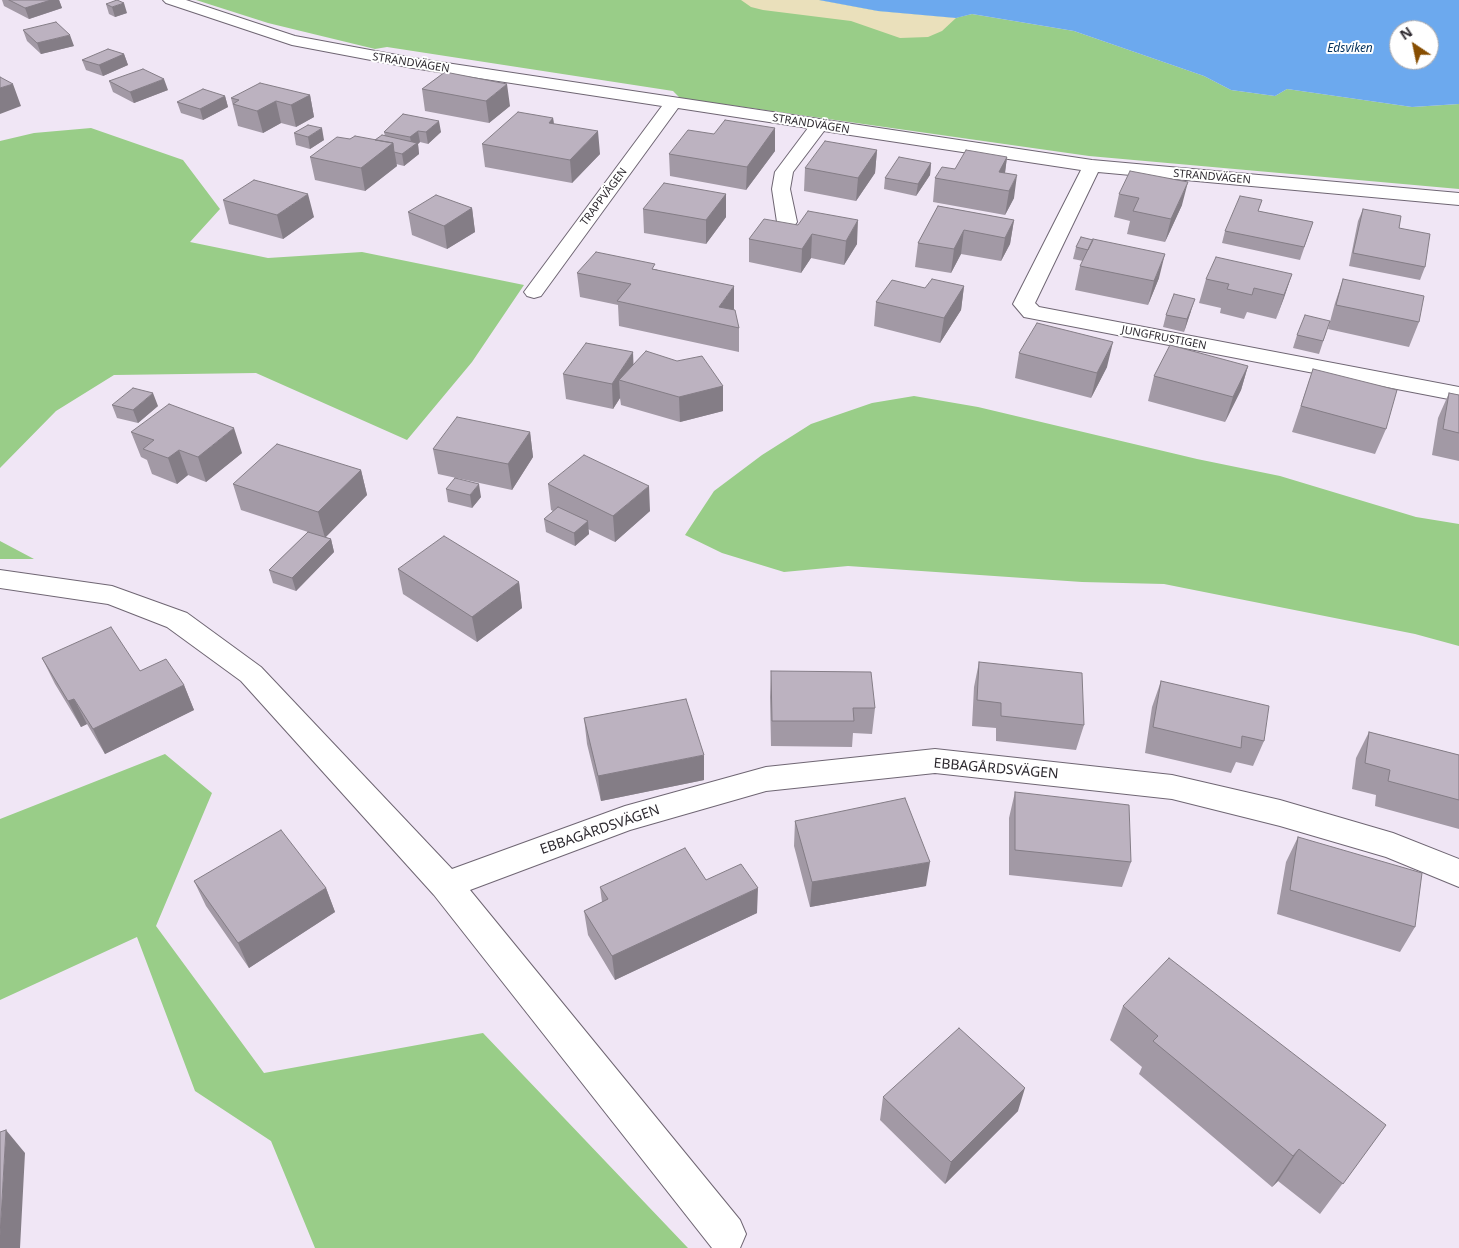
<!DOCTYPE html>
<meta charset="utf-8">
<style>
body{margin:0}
#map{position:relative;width:1459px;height:1248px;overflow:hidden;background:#f0e6f5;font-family:"Noto Sans",sans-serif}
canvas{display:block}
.north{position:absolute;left:1389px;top:20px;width:50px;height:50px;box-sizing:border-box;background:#fff;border:1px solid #aba9ac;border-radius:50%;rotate:326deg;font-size:14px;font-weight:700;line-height:20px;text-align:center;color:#2d292f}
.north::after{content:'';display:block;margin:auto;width:18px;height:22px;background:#874e02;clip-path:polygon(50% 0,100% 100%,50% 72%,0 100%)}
</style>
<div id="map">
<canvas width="1459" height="1248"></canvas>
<div class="north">N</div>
</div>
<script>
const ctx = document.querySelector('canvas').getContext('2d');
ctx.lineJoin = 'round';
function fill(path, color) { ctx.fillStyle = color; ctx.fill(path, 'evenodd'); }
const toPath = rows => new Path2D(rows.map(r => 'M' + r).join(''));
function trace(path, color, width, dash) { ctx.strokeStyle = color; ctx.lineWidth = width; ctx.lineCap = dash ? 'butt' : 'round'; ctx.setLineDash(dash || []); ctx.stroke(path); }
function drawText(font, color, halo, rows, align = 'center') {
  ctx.font = font + ' "Noto Sans",sans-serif'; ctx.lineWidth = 4; ctx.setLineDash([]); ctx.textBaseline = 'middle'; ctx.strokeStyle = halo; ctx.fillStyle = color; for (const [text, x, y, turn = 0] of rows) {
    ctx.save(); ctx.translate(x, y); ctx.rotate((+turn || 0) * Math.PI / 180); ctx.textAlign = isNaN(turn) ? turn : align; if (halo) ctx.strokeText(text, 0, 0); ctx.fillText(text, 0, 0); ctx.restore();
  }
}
fill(toPath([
 [196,0,819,0,878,11,955,18,972,14,1074,31,1204,76,1231,90,1275,96,1287,89,1412,107,1459,104,1459,189,1089,156,680,98,673,91,387,47,375,49,268,23],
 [91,128,183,160,220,209,190,242,268,258,362,252,524,285,472,362,407,440,256,373,114,375,56,411,0,468,0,141,34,133],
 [914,396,978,407,1197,459,1280,476,1416,517,1459,524,1459,646,1415,634,1164,584,1082,582,848,566,784,572,722,553,685,535,714,491,762,455,811,424,872,403],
 [0,541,34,559,0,559],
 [165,754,212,793,156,926,264,1073,483,1033,688,1248,315,1248,271,1141,195,1091,137,937,0,1000,0,819]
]), '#99cd88');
fill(toPath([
 [741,0,819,0,878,11,956,18,942,31,928,37,900,38,851,21,763,10,751,7]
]), '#eae0bb');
fill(toPath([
 [819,0,1459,0,1459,104,1412,107,1287,89,1275,96,1231,90,1204,76,1074,31,972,14,956,18,878,11],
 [1399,30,1429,30,1429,60,1399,60]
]), '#6ca9ee');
const minor = toPath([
 [163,0,186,0,295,36,413,58,1092,160,1459,193,1459,205,1098,172,1035,303,1039,307,1459,387,1459,401,1024,317,1013,304,1081,170,824,131,793,172,790,189,797,222,794,226,787,228,780,226,777,222,772,189,775,172,808,128,678,108,541,296,534,298,527,296,524,292,527,288,662,106,413,68,292,45,166,3,163,0],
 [0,570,112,586,187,613,261,667,452,869,625,806,766,767,935,749,1172,775,1280,800,1393,833,1459,859,1459,887,1386,857,1280,826,1172,799,935,773,766,791,630,830,470,890,740,1220,746,1234,740,1248,712,1248,434,895,241,681,167,627,108,604,0,588,0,570]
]);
trace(minor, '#6f6673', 2);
fill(minor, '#fff');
fill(toPath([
 [2,0,59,0,62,8,29,19,4,6],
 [106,4,127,13,115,17,109,14],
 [23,30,74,46,41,54,27,41],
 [124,54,128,65,103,76,86,70,82,60],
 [445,72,510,106,489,123,425,111,422,89],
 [109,81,168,90,134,103,113,92],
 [310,95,314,117,296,127,281,123,263,133,238,126,231,98],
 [225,96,228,107,203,120,181,113,177,102],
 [403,114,441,132,428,144,420,142,418,144,419,154,404,166,396,164,397,166,365,191,315,180,310,157,350,139,375,140,385,136,384,132],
 [553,118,554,124,600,154,572,183,485,167,482,144],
 [775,128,775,151,746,190,670,176,669,154,714,134],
 [294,133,324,140,310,149,296,145],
 [877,150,875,173,856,201,804,191,805,168],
 [1007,157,1005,173,1014,198,1005,215,933,202,935,178,955,169],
 [931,163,930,175,916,196,884,189,885,178],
 [726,194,726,217,706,244,644,233,643,209],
 [1119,194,1182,205,1165,242,1127,234,1130,221,1114,217],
 [223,200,314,217,283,239,229,224],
 [1262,200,1258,211,1313,222,1300,260,1222,243,1225,231],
 [938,206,1014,220,1010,244,1001,261,961,254,951,273,915,267,918,243],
 [472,208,475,232,447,249,412,235,408,212],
 [1363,209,1399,228,1425,267,1420,280,1349,266,1358,221],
 [798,225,857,244,844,265,811,258,801,273,749,262,749,239],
 [1081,237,1159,278,1148,305,1075,290,1080,266,1083,261,1073,259,1076,247],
 [656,269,734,310,739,328,739,352,619,326,618,305,580,297,577,273],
 [1292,274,1276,319,1247,312,1244,319,1220,313,1221,308,1199,303,1206,279],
 [1343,279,1419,322,1409,347,1328,329,1335,303],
 [964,286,961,310,940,343,874,326,876,302,925,288],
 [1191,311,1184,332,1163,327,1166,315],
 [1330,321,1319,354,1293,348,1297,335],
 [1019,353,1107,367,1091,398,1015,378],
 [634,364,723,386,723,411,680,422,621,405,620,398,613,409,566,399,563,374],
 [1248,366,1241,390,1225,422,1148,401,1154,376],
 [1313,369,1386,429,1375,454,1292,432],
 [1449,393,1459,395,1459,461,1432,455,1438,418],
 [112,405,158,406,138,423,117,418],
 [131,432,242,453,206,482,188,475,177,484,152,474,147,460,141,457],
 [530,432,533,457,512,490,438,474,433,449],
 [361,470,367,495,325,537,331,539,334,552,296,591,273,583,269,570,308,532,241,510,233,484],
 [548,484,650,511,615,542,588,529,589,534,575,546,546,532,544,519,553,511,551,510],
 [446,489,481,497,472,508,448,502],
 [398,569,519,582,522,608,477,642,403,594],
 [42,658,140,671,184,685,194,710,105,754,87,724,81,727,55,684],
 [979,662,1084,725,1076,750,996,741,996,728,972,726,974,687],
 [771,671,875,708,872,734,853,733,852,747,771,746,770,697],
 [1161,681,1264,741,1253,766,1236,762,1231,773,1145,753,1152,707],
 [584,718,704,780,601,801,587,744],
 [1369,732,1459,755,1459,829,1375,806,1376,795,1352,789,1356,758],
 [1015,792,1131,862,1122,887,1009,875,1009,818],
 [795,821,926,886,810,907,794,846],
 [1298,837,1415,927,1400,952,1277,914,1286,862],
 [706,880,757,913,615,980,588,935,584,911,602,902,600,887],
 [194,881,326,888,335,912,249,968,206,906],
 [1123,1006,1386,1125,1320,1214,1278,1181,1272,1187,1139,1074,1142,1067,1110,1040],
 [883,1097,1018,1111,945,1184,880,1120]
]), '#a299a5');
fill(toPath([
 [51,0,59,0,62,8,29,19,25,8],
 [124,3,127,13,115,17,112,7],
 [70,35,74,46,41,54,37,43],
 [124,54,128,65,103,76,99,65],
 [164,79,168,90,134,103,130,92],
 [13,84,21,106,0,114,0,88],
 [507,84,510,106,489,123,486,101],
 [310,95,314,117,296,127,291,105],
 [225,96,228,107,203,120,200,109],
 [276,101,281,123,263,133,257,111],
 [553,118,556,141,549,123],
 [439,121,441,132,428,144,426,132],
 [322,128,324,140,310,149,308,137],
 [775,128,775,151,746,190,747,167],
 [418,131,420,142,418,144,419,154,404,166,402,154,412,147,410,137],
 [598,131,600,154,572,183,570,160],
 [393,143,397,166,365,191,361,168],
 [877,150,875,173,856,201,858,178],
 [1007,157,1004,180,999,172],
 [931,163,930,175,916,196,918,184],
 [1017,175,1014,198,1005,215,1009,191],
 [1188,182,1182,205,1165,242,1171,219],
 [308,194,314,217,283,239,277,215],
 [726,194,726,217,706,244,706,220],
 [472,208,475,232,447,249,444,226],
 [858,220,857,244,844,265,846,241],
 [1014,220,1010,244,1001,261,1005,238],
 [964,230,961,254,951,273,954,249],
 [812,234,811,258,801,273,802,249],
 [1165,254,1159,278,1148,305,1154,281],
 [1292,274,1284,298,1276,319,1284,295],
 [734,286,734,310,719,307],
 [964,286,961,310,940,343,944,318],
 [1195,299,1184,332,1187,319],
 [1113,342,1107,367,1091,398,1097,373],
 [633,352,634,377,619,380,620,398,613,409,612,384],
 [1248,366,1241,390,1225,422,1233,397],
 [723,386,723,411,680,422,679,397],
 [153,393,158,406,138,423,133,410],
 [234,428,242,453,206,482,198,457],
 [530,432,533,457,512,490,508,464],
 [179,450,188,475,177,484,168,458],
 [361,470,367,495,325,538,318,512],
 [479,484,481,497,472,508,470,495],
 [649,486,650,511,615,542,613,516],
 [588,521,589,534,575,546,574,533],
 [331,539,334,552,296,591,292,578],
 [519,582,522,608,477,642,472,617],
 [184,685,194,710,105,754,93,729],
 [74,699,87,724,81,727,68,701],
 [704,755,704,780,601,801,598,776],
 [930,862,926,886,810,907,812,882],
 [326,888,335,912,249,968,238,943],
 [758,888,757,913,615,980,612,956],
 [1025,1088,1018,1111,945,1184,951,1162],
 [6,1130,25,1153,20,1248,0,1248,0,1236],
 [1299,1149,1278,1181,1272,1187,1293,1156]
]), '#847d86');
const building = toPath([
 [9,0,51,0,25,8,9,0],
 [117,0,124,3,112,7,106,4,117,0],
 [56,22,70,35,37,43,23,30,56,22],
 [108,49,124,54,99,65,82,60,108,49],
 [143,69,164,79,130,92,109,81,143,69],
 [445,72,507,84,486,101,422,89,445,72],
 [0,77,13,84,0,88,0,77],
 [260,83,310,95,291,105,276,101,257,111,233,104,239,100,231,98,260,83],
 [203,89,225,96,200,109,177,102,203,89],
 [518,112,553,118,549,123,598,131,570,160,482,144,518,112],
 [403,114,439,121,426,132,418,131,410,137,384,132,403,114],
 [725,120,775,128,747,167,669,154,688,130,714,134,725,120],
 [308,125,322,128,308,137,294,133,308,125],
 [382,135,417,143,402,154,394,152,393,143,375,140,382,135],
 [355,136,393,143,361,168,310,157,337,137,350,139,355,136],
 [825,141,877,150,858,178,805,168,825,141],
 [966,150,1007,157,999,172,1017,175,1009,191,935,178,942,167,955,169,966,150],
 [899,157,931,163,918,184,885,178,899,157],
 [1130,171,1188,182,1171,219,1133,211,1139,198,1119,194,1130,171],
 [254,180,308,194,277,215,223,200,254,180],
 [664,183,726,194,706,220,643,209,664,183],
 [436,195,472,208,444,226,408,212,436,195],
 [1240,196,1262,200,1258,211,1313,222,1304,247,1225,231,1240,196],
 [938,206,1014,220,1005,238,964,230,954,249,918,243,938,206],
 [1363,209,1401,216,1399,228,1430,234,1425,267,1353,253,1363,209],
 [808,211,858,220,846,241,812,234,802,249,749,239,764,219,798,225,808,211],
 [1081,237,1093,240,1088,250,1076,247,1081,237],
 [1093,239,1165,254,1154,281,1080,266,1093,239],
 [596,252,655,264,652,269,734,286,719,307,735,310,739,328,617,301,631,284,577,273,596,252],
 [1216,257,1292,274,1284,295,1254,288,1252,295,1227,289,1229,284,1206,279,1216,257],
 [932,279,964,286,944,318,876,302,892,280,925,288,932,279],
 [1343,279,1424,296,1419,322,1336,305,1343,279],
 [1174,294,1195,299,1187,319,1166,315,1174,294],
 [1305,315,1330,321,1323,341,1297,335,1305,315],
 [1037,323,1113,342,1097,373,1019,353,1037,323],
 [586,343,633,352,612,384,563,374,586,343],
 [1170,345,1248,366,1233,397,1154,376,1170,345],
 [646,351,677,361,702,356,723,386,679,397,619,380,646,351],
 [1313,369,1397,390,1386,429,1301,406,1313,369],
 [133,388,153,393,133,410,112,405,133,388],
 [1449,393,1459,395,1459,433,1443,429,1449,393],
 [169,404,234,428,198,457,179,450,168,458,143,449,154,440,131,432,169,404],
 [457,417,530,432,508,464,433,449,457,417],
 [277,444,361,470,318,512,233,484,277,444],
 [584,455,649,486,613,516,548,484,584,455],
 [455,478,479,484,470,495,446,489,455,478],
 [558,507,588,521,574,533,544,519,558,507],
 [308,532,331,539,292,578,269,570,308,532],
 [444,536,519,582,472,617,398,569,444,536],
 [111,627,140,671,166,659,184,685,93,729,74,699,68,701,42,658,111,627],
 [979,662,1082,673,1084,725,1001,716,1001,703,977,700,979,662],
 [771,671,871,672,875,708,853,708,854,721,772,721,771,671],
 [1161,681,1269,706,1264,741,1242,736,1241,748,1153,727,1161,681],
 [686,699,704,755,598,776,584,718,686,699],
 [1369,732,1459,755,1459,800,1388,781,1390,770,1365,763,1369,732],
 [1015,792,1129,805,1131,862,1015,850,1015,792],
 [905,798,930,862,812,882,795,821,905,798],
 [281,830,326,888,238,943,194,881,281,830],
 [1298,837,1422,873,1415,927,1290,890,1298,837],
 [685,848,706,880,741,864,758,888,612,956,584,911,608,899,600,887,685,848],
 [1169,958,1386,1125,1343,1184,1299,1149,1293,1156,1153,1041,1158,1036,1123,1006,1169,958],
 [959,1028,1025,1088,951,1162,883,1097,959,1028],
 [6,1130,0,1236,0,1132,6,1130]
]);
fill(building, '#bcb2c0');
trace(building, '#847d86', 1);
drawText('11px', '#2d292f', '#fff', [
 ["STRANDVÄGEN",411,63,9],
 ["STRANDVÄGEN",811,124,9],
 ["STRANDVÄGEN",1212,177,5],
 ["TRAPPVÄGEN",604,197,-53],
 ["JUNGFRUSTIGEN",1164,338,11]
]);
drawText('italic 12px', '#03315c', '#fff', [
 ["Edsviken",1350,49]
]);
drawText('14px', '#2d292f', '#fff', [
 ["EBBAGÅRDSVÄGEN",996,769,5],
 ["EBBAGÅRDSVÄGEN",600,830,-19]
]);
</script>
